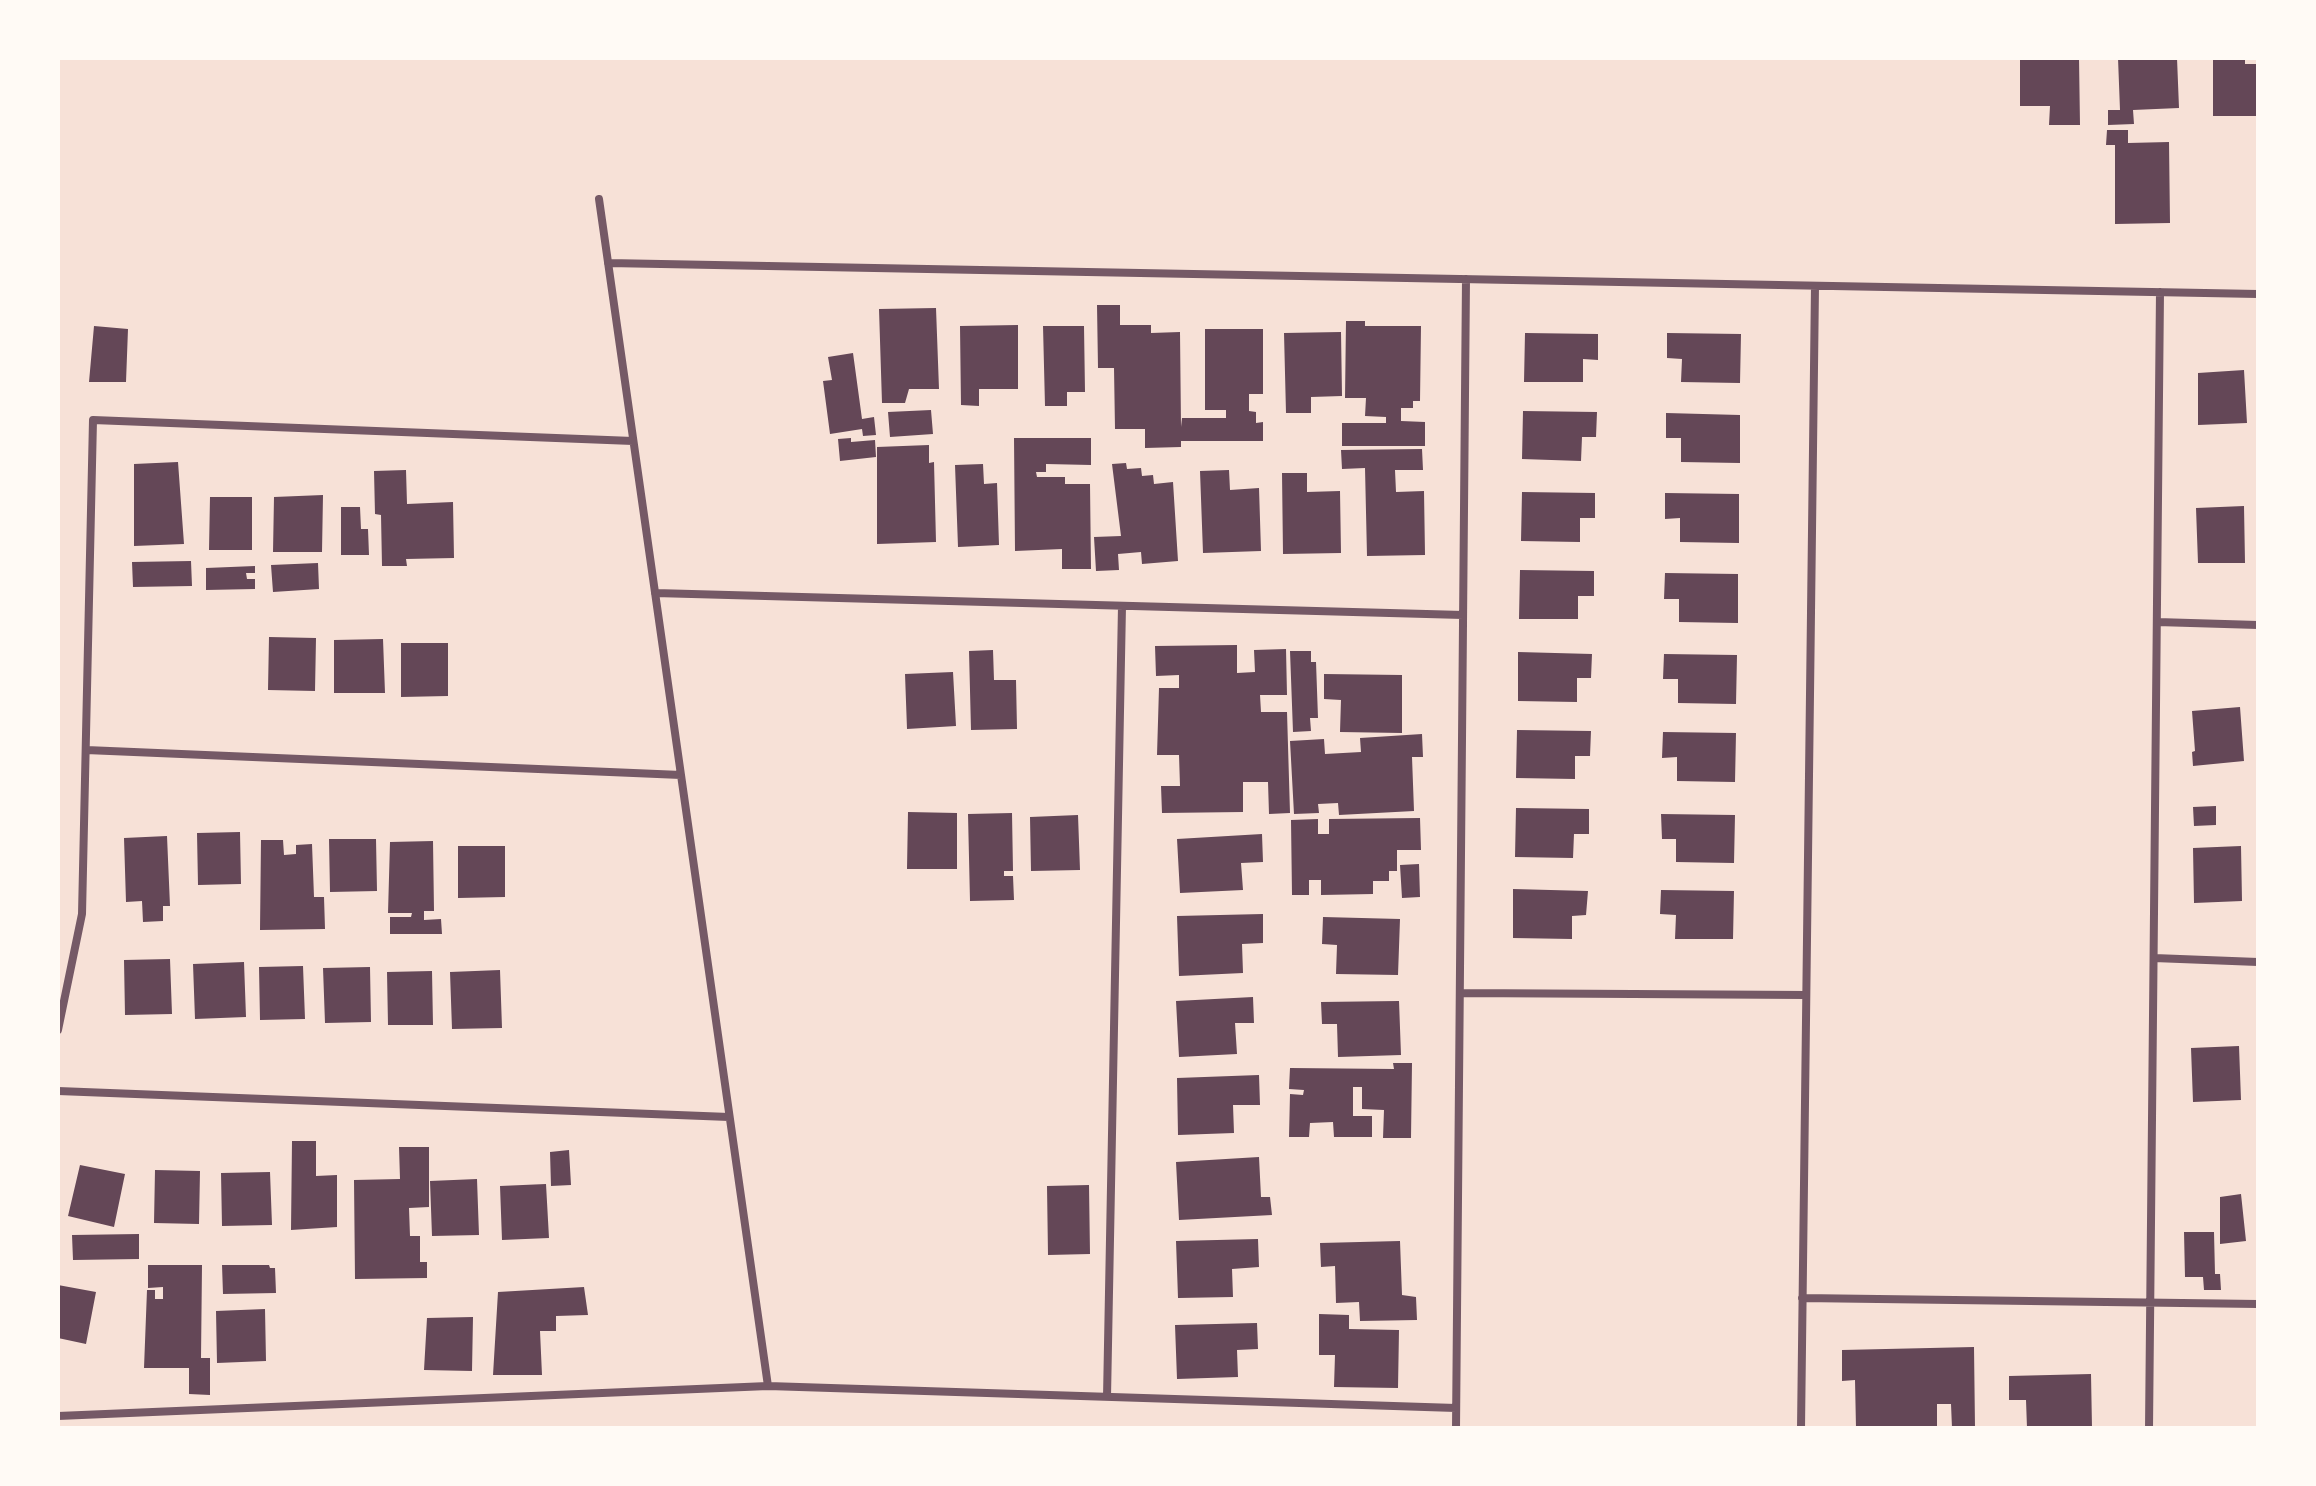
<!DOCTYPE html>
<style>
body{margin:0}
#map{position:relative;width:2316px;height:1486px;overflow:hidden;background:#f7e1d7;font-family:Lato,sans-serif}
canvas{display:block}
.frame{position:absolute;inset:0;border:60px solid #fffaf5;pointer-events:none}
</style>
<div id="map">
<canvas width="2316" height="1486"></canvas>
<div class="frame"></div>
</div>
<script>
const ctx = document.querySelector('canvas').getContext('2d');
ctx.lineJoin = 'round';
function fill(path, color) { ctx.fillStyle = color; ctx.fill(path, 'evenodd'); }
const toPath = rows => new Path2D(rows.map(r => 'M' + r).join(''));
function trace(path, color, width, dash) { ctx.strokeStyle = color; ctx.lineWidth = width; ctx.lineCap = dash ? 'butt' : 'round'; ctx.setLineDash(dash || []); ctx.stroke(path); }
fill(toPath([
 [2020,58,2079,58,2080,125,2049,125,2050,106,2020,106],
 [2118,58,2177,58,2179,108,2133,110,2134,124,2108,125,2108,110,2120,110],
 [2213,58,2245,58,2245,64,2258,64,2258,116,2213,116],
 [2107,130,2128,130,2128,143,2169,142,2170,223,2115,224,2115,145,2106,145],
 [1097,305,1120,305,1120,325,1151,325,1151,333,1180,332,1181,427,1182,418,1226,418,1226,410,1205,410,1205,329,1263,329,1263,394,1249,394,1249,411,1256,412,1256,423,1263,422,1263,441,1181,441,1181,447,1145,448,1145,429,1115,429,1114,368,1098,368],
 [936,308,939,389,909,389,905,403,882,403,879,309],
 [1346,321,1365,321,1365,326,1421,326,1420,401,1413,401,1413,408,1401,408,1401,421,1425,422,1425,446,1342,446,1342,423,1386,423,1386,417,1365,416,1366,398,1345,398],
 [1018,325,1018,389,979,389,979,406,961,405,960,326],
 [94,326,128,329,126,382,89,382],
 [1043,326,1084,326,1085,392,1067,392,1067,406,1045,406],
 [1341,332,1342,396,1311,397,1311,413,1286,413,1284,333],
 [1525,333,1598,334,1598,360,1583,359,1583,382,1524,382],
 [1667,333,1741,334,1740,383,1681,382,1682,359,1667,358],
 [853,353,862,419,874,417,876,435,863,436,862,429,830,434,823,381,832,380,828,357],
 [2244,370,2247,423,2198,425,2198,373],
 [931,410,933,434,890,437,888,412],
 [1523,411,1597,412,1596,437,1582,437,1581,461,1522,459],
 [1666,413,1740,415,1740,463,1681,462,1681,438,1666,438],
 [851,438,851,442,875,440,876,457,840,461,838,439],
 [1014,438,1091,438,1091,465,1046,464,1046,472,1036,472,1037,477,1065,477,1065,484,1090,484,1091,569,1062,569,1062,549,1015,551],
 [929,445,929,463,934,462,936,542,877,544,877,447],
 [1422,449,1423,470,1395,470,1396,492,1424,491,1425,555,1367,556,1365,468,1342,469,1341,450],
 [178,462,184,544,134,546,134,464],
 [1126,463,1127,469,1141,468,1142,476,1153,475,1154,484,1173,482,1178,561,1142,564,1141,552,1118,554,1119,570,1096,571,1094,537,1121,536,1112,464],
 [983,464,984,484,997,483,999,545,958,547,955,465],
 [406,470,407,504,453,502,454,558,406,559,407,566,382,566,381,515,375,514,374,471],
 [1229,470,1230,490,1259,488,1261,551,1203,553,1200,471],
 [1282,473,1307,473,1307,492,1340,491,1341,553,1283,554],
 [1522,492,1595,493,1595,518,1580,518,1580,542,1521,541],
 [1665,493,1739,494,1739,543,1680,542,1680,518,1665,519],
 [323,495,322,552,273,552,274,497],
 [210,497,252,497,252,550,209,550],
 [2244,506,2245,563,2198,563,2196,508],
 [341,507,360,507,361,529,368,529,369,555,341,555],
 [191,561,192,586,133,587,132,562],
 [318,563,319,589,273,592,271,565],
 [255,566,255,573,246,573,247,579,255,579,255,589,206,590,206,568],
 [1520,570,1594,571,1594,596,1578,596,1578,619,1519,619],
 [1665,573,1738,574,1738,623,1679,622,1679,599,1664,599],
 [269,637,316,638,315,691,268,690],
 [383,639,385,693,334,693,334,640],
 [401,643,448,643,448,696,401,697],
 [1237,645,1237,673,1255,672,1254,650,1286,649,1287,695,1260,695,1261,712,1287,712,1290,813,1269,814,1268,782,1243,782,1243,812,1162,813,1161,786,1180,786,1179,755,1157,755,1159,688,1179,688,1179,675,1156,676,1155,646],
 [993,650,994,680,1016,680,1017,729,971,730,969,651],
 [1290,651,1311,651,1311,662,1316,662,1318,718,1310,718,1311,731,1293,732],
 [1518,652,1592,654,1591,678,1577,678,1577,702,1518,701],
 [1664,654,1737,655,1736,704,1678,703,1678,679,1663,679],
 [953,672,956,726,907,729,905,674],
 [1324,674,1402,675,1402,733,1340,732,1341,700,1324,699],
 [2240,707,2244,761,2193,766,2192,752,2195,751,2192,711],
 [1517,730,1591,731,1590,756,1575,756,1575,779,1516,778],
 [1663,732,1736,733,1735,782,1677,781,1677,757,1662,758],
 [1422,734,1423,757,1412,757,1414,811,1339,815,1338,803,1318,804,1319,813,1294,814,1290,741,1324,739,1325,754,1361,752,1360,738],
 [2216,806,2216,825,2194,826,2193,807],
 [1516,808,1589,809,1589,834,1574,834,1573,858,1515,857],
 [908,812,957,813,957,869,907,869],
 [1012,813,1013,871,1004,871,1004,876,1013,876,1014,900,970,901,968,814],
 [1661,814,1735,815,1734,863,1676,862,1676,839,1662,839],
 [1078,815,1080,870,1031,871,1030,817],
 [1420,818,1421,850,1397,850,1397,871,1389,871,1389,881,1373,881,1373,894,1321,895,1321,880,1309,880,1309,895,1292,895,1291,820,1318,819,1318,834,1329,834,1329,819],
 [240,832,241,884,198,885,197,833],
 [1262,834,1263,862,1241,863,1243,890,1180,893,1177,839],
 [167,836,170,906,163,906,163,921,143,922,142,901,126,902,124,838],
 [329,839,376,839,377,891,330,892],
 [261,840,283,840,284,855,296,854,296,845,312,844,314,897,324,897,325,929,260,930],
 [433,841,434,911,424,911,424,920,441,919,442,934,390,934,390,917,411,917,412,913,388,913,390,842],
 [458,846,505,846,505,897,458,898],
 [2241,846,2242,901,2194,903,2193,848],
 [1419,864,1420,897,1402,898,1400,865],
 [1513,889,1588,891,1586,915,1572,916,1572,939,1513,938],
 [1661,890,1734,891,1733,939,1675,939,1676,915,1660,914],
 [1263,914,1263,943,1242,944,1243,973,1179,976,1177,916],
 [1323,917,1400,919,1398,975,1336,974,1337,945,1322,944],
 [170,959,172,1014,125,1015,124,960],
 [244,962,246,1017,195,1019,193,964],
 [303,966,305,1019,260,1020,259,967],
 [370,967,371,1022,325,1023,323,968],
 [500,970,502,1028,452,1029,450,972],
 [432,971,433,1025,388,1025,387,972],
 [1253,997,1254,1023,1235,1023,1237,1054,1179,1057,1176,1001],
 [1399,1001,1401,1055,1338,1057,1337,1024,1322,1024,1321,1002],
 [2239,1046,2241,1100,2193,1102,2191,1048],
 [1393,1063,1412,1063,1411,1138,1383,1138,1384,1110,1362,1109,1362,1087,1353,1087,1353,1116,1372,1116,1372,1137,1334,1137,1333,1122,1310,1123,1309,1137,1289,1137,1290,1094,1303,1095,1304,1090,1289,1089,1290,1068,1394,1069],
 [1259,1075,1260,1105,1233,1105,1234,1133,1178,1135,1177,1078],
 [292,1141,316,1141,316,1176,337,1175,337,1227,291,1230],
 [399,1147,429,1147,429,1207,409,1208,410,1236,420,1236,420,1262,427,1262,427,1278,355,1279,354,1180,400,1179],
 [569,1150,571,1185,551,1186,550,1152],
 [1259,1157,1261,1197,1270,1197,1272,1215,1179,1220,1176,1162],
 [80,1165,125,1174,114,1227,68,1216],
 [155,1170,200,1171,199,1224,154,1223],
 [270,1172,272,1225,222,1226,221,1173],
 [477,1179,479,1235,432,1236,430,1181],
 [546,1184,549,1238,502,1240,500,1186],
 [1089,1185,1090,1254,1048,1255,1047,1186],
 [2241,1194,2246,1241,2220,1244,2220,1197],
 [2184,1232,2214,1232,2215,1274,2220,1274,2221,1290,2204,1290,2203,1277,2185,1277],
 [139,1234,139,1259,73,1260,72,1235],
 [1258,1239,1259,1267,1232,1269,1233,1297,1178,1298,1176,1241],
 [1400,1241,1402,1295,1416,1297,1417,1320,1360,1321,1359,1302,1336,1303,1335,1266,1321,1267,1320,1243],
 [148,1265,202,1265,201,1358,210,1358,210,1395,189,1394,189,1368,144,1368,147,1290,155,1290,155,1299,163,1299,163,1287,148,1288],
 [222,1265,269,1265,270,1268,275,1268,276,1293,223,1294],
 [58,1285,96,1292,86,1344,58,1338],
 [584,1287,588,1315,556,1316,556,1331,540,1331,542,1375,493,1375,498,1292],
 [265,1309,266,1361,217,1363,216,1311],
 [1319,1314,1349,1315,1349,1329,1399,1330,1398,1388,1334,1387,1335,1355,1319,1355],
 [473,1317,472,1371,424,1370,427,1318],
 [1257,1323,1258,1349,1237,1350,1238,1377,1177,1379,1175,1325],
 [1974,1347,1975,1428,1952,1428,1951,1404,1937,1404,1937,1428,1856,1428,1855,1380,1842,1381,1842,1350],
 [2091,1374,2092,1428,2027,1428,2026,1400,2009,1400,2009,1376]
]), '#644757');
trace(toPath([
 [599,199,768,1386],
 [608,263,2258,294],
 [655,593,1463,615],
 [2157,622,2258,625],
 [86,750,681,775],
 [2154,958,2258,962],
 [1460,993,1806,995],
 [58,1030,82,914,93,420,633,441],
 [58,1091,729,1117],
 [1802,1298,2258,1304],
 [1107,1397,1122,606],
 [58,1416,768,1386,1456,1408],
 [1456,1428,1466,279],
 [1801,1428,1815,286],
 [2149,1428,2160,292]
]), '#755966', 8);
</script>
